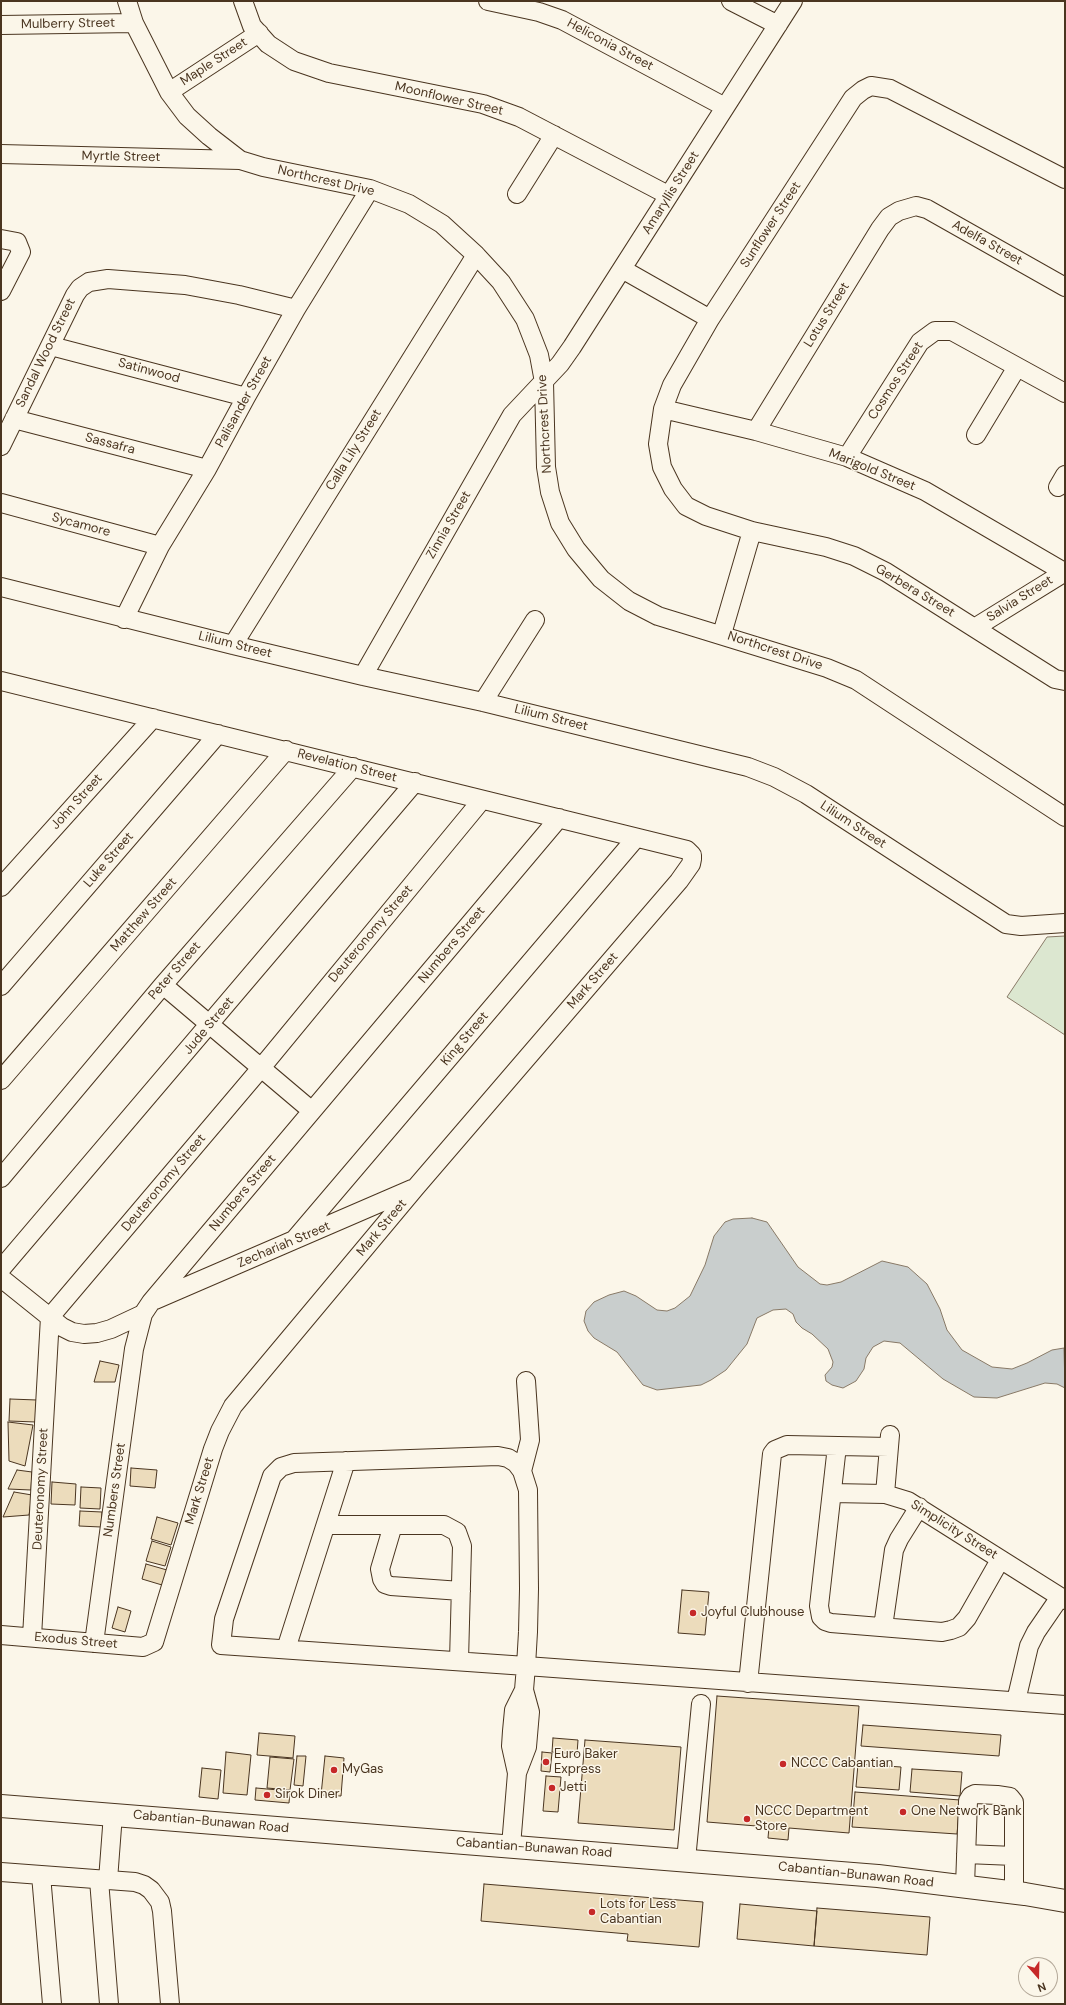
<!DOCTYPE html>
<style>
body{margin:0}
#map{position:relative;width:1066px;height:2005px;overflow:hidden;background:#fbf6e9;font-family:"DM Sans",sans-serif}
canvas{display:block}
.frame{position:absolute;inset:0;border:2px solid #4a3520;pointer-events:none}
.north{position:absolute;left:1018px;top:1957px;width:40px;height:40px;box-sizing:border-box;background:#fbf6e9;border:1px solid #b4a999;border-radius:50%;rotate:160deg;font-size:11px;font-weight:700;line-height:16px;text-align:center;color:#4a3520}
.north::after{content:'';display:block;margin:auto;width:14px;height:18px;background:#c62828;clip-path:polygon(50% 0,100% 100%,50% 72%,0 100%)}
</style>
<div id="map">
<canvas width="1066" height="2005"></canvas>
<div class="frame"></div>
<div class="north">N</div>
</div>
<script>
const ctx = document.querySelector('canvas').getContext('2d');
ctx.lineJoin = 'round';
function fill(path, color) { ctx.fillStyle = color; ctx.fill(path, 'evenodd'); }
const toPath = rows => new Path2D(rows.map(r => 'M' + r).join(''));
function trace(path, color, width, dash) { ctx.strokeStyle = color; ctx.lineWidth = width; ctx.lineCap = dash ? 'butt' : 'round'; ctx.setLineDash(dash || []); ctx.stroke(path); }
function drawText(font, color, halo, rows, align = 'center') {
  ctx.font = font + ' "DM Sans",sans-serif'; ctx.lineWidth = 3; ctx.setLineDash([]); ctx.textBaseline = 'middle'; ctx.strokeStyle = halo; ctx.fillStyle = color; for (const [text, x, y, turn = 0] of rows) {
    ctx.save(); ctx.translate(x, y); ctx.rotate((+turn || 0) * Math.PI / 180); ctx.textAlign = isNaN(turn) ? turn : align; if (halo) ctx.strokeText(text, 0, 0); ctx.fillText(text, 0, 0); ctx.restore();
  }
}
const green = toPath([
 [1065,936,1065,1035,1007,997,1047,937,1065,936]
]);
fill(green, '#dce7d0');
trace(green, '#887966', 1);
const water = toPath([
 [752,1218,767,1222,798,1267,820,1284,827,1285,841,1282,882,1261,908,1267,927,1284,940,1309,947,1330,962,1350,992,1367,1012,1369,1027,1363,1052,1350,1064,1348,1065,1388,1057,1384,1045,1383,997,1398,974,1397,943,1379,900,1343,884,1341,873,1347,866,1358,864,1369,856,1381,843,1388,832,1385,826,1381,825,1375,832,1367,833,1362,828,1349,812,1334,802,1328,796,1322,793,1314,786,1309,773,1310,757,1318,747,1344,726,1370,711,1380,701,1385,657,1390,643,1385,617,1352,594,1338,588,1331,584,1321,586,1311,594,1302,609,1295,624,1291,636,1296,657,1310,667,1311,675,1308,690,1296,705,1265,714,1236,725,1222,733,1219,752,1218]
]);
fill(water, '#c9cecd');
trace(water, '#887966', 1);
const building = toPath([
 [100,1361,119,1365,115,1382,94,1382,100,1361],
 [10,1399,37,1400,36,1422,9,1421,10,1399],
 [8,1422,33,1425,25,1466,9,1461,8,1422],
 [131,1468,157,1470,155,1488,130,1486,131,1468],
 [17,1470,32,1472,31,1490,8,1489,17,1470],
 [52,1482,76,1484,75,1505,51,1504,52,1482],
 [81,1487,101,1488,100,1509,80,1508,81,1487],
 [14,1492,32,1495,29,1515,3,1517,14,1492],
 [80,1511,102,1512,101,1527,79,1526,80,1511],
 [157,1517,178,1523,171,1545,151,1539,157,1517],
 [152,1541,171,1547,165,1566,146,1561,152,1541],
 [146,1564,167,1570,162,1585,142,1579,146,1564],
 [682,1590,709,1592,705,1635,678,1633,682,1590],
 [118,1607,131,1611,125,1632,112,1628,118,1607],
 [717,1696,859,1706,849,1833,789,1828,788,1840,768,1838,769,1827,707,1822,717,1696],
 [863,1725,1001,1735,999,1756,861,1746,863,1725],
 [259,1733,295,1736,293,1758,257,1755,259,1733],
 [553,1738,578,1740,577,1754,552,1752,553,1738],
 [585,1740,681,1747,674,1830,578,1823,585,1740],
 [226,1752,251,1755,247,1795,223,1793,226,1752],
 [542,1752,552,1753,550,1772,541,1771,542,1752],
 [297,1756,306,1756,303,1786,294,1785,297,1756],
 [325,1756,344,1758,341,1796,321,1795,325,1756],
 [270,1757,294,1759,290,1790,267,1788,270,1757],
 [858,1764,901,1767,899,1790,856,1787,858,1764],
 [202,1768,221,1770,218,1799,199,1797,202,1768],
 [912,1769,962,1772,960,1796,910,1792,912,1769],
 [546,1776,561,1777,558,1812,543,1811,546,1776],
 [256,1788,290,1791,289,1803,255,1800,256,1788],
 [855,1792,960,1800,957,1834,852,1827,855,1792],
 [484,1884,703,1902,699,1947,627,1941,628,1934,481,1921,484,1884],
 [740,1904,817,1911,814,1946,737,1939,740,1904],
 [817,1908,930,1917,927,1955,814,1946,817,1908]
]);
fill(building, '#ecdcbc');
trace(building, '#4a3520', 1);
const minor = toPath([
 [127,1,134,23,169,92,187,116,209,136,240,160,263,167,370,189,409,204,442,224,476,255,501,282,525,319,539,355,544,382,546,467,550,492,560,523,576,549,601,579,629,601,658,616,827,668,856,680,1065,817],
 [243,1,252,26,268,44,294,61,329,73,483,104,519,117,668,195],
 [488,1,539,12,562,20,725,107],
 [731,1,778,25],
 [1,25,134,23],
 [169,92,259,33],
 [1,154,240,160],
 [1065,179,890,89,871,86,863,90,853,98,710,319,672,385,663,409,658,444,662,467,673,489,686,506,706,516,752,531,826,547,854,556,886,572,1055,679,1065,681],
 [517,194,554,135],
 [1,239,17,242,21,252,1,291],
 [622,269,710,319],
 [51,346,246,397],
 [663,409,756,431,847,457,925,491,1064,572],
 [14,419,207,469],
 [756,431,880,229,889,217,899,211,916,206,927,209,1065,287],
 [976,435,1017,367],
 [1,446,75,295,80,288,89,282,108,279,185,285,239,295,296,309],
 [847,457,920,342,935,331,952,331,1065,393],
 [1058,487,1065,475],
 [1,503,160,546],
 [1,587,233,645,363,676,483,702,748,767,774,777,806,794,1006,924,1021,926,1065,923],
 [124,619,160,546,207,469,246,397,296,309,370,189],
 [976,627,1065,572],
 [722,634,752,531],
 [233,645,476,255],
 [363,676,512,415,560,364,572,347,793,1],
 [1,681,687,850,692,855,692,859,691,864,679,881,416,1187,233,1406,220,1431,213,1449,154,1642,143,1647,1,1635],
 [483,702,535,620],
 [1,887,153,718],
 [163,985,312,1111],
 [1,986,218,734],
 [1,1080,286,750],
 [1,1178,163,985,353,767],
 [294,1240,636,838],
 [1,1269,415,782],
 [1,1278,62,1327,72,1332,84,1334,97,1333,111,1329,143,1314],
 [155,1300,412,1189],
 [837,1446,819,1606,821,1617,825,1621,831,1623,942,1632,951,1630,959,1627,967,1618,1000,1560],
 [522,1471,530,1440,526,1381],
 [832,1493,885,1494,908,1501,1065,1600],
 [885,1494,890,1435],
 [326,1525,444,1525,457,1532,462,1546,459,1661],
 [393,1525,380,1569,382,1579,385,1584,391,1586,461,1591],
 [883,1627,894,1550,899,1539,919,1507],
 [32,1637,50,1317,261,1068,481,801],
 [94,1643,134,1349,143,1314,151,1302,559,818],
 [286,1649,346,1461],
 [748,1683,772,1454,775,1450,787,1445,889,1447],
 [1016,1701,1029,1646,1036,1632,1060,1597],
 [517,1773,527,1747,530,1712,524,1690,526,1666,528,1632,529,1589,528,1490,522,1471,516,1463,508,1458,498,1456,294,1463,281,1467,272,1476,230,1601,224,1619,221,1645,526,1666,1065,1705],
 [511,1846,517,1773,511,1746,512,1731,514,1710,524,1690],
 [966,1854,1014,1856],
 [686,1860,701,1704],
 [1,1872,135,1882,144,1885,151,1890,160,1902,162,1911,170,2004],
 [41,1875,52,2004],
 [99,1880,109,2004],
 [108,1880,113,1814],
 [965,1886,968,1801,971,1796,975,1794,997,1795,1010,1797,1014,1802,1014,1893]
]);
const major = toPath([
 [1,1806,878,1876,1025,1894,1065,1901]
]);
trace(minor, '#4a3520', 20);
trace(major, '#4a3520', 24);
trace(minor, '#fbf6e9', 18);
trace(major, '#fbf6e9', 22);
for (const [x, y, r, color] of [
 [693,1613,4,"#c62828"],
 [546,1762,4,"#c62828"],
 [783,1764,4,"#c62828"],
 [334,1770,4,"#c62828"],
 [552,1788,4,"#c62828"],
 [267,1795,4,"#c62828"],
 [903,1812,4,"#c62828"],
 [747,1819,4,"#c62828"],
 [592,1912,4,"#c62828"]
]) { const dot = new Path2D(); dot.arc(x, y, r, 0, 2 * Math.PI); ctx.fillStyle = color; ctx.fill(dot); trace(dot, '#fbf6e9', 1.5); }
drawText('13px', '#4a3520', '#fbf6e9', [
 ["Mulberry Street",68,24,-1],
 ["Heliconia Street",610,45,28],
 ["Maple Street",214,62,-33],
 ["Moonflower Street",449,99,13],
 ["Myrtle Street",121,157,1],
 ["Northcrest Drive",326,181,13],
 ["Amaryllis Street",671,193,-58],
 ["Sunflower Street",771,225,-57],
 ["Adelfa Street",987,243,29],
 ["Lotus Street",827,315,-58],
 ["Sandal Wood Street",46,353,-64],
 ["Satinwood",149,371,15],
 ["Cosmos Street",896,381,-57],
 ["Palisander Street",244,402,-61],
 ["Northcrest Drive",545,424,-93],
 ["Sassafra",110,444,15],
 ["Calla Lily Street",354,450,-58],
 ["Marigold Street",872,470,22],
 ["Sycamore",81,525,15],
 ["Zinnia Street",449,525,-60],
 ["Gerbera Street",915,591,31],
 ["Salvia Street",1020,599,-32],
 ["Lilium Street",235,645,14],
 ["Northcrest Drive",775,651,18],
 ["Lilium Street",551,718,14],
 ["Revelation Street",347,766,14],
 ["John Street",77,802,-48],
 ["Lilium Street",853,825,33],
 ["Luke Street",109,860,-49],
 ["Matthew Street",144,915,-49],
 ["Deuteronomy Street",371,934,-50],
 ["Numbers Street",452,945,-50],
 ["Peter Street",175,971,-49],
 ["Mark Street",593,981,-49],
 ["Jude Street",209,1026,-50],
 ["King Street",465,1039,-50],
 ["Deuteronomy Street",164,1183,-50],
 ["Numbers Street",243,1193,-50],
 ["Mark Street",382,1228,-50],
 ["Zechariah Street",284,1245,-23],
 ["Deuteronomy Street",41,1489,-87],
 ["Numbers Street",115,1490,-82],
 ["Mark Street",200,1491,-73],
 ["Simplicity Street",954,1530,32],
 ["Exodus Street",76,1641,5],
 ["Cabantian-Bunawan Road",211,1822,5],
 ["Cabantian-Bunawan Road",534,1848,4],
 ["Cabantian-Bunawan Road",856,1875,6]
]);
drawText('13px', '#4a3520', '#fbf6e9', [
 ["Joyful Clubhouse",701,1613],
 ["Euro Baker",554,1755],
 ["Express",554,1770],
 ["NCCC Cabantian",791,1764],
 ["MyGas",342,1770],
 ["Jetti",560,1788],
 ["Sirok Diner",275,1795],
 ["NCCC Department",755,1812],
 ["Store",755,1827],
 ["One Network Bank",911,1812],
 ["Lots for Less",600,1905],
 ["Cabantian",600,1920]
], 'left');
</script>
